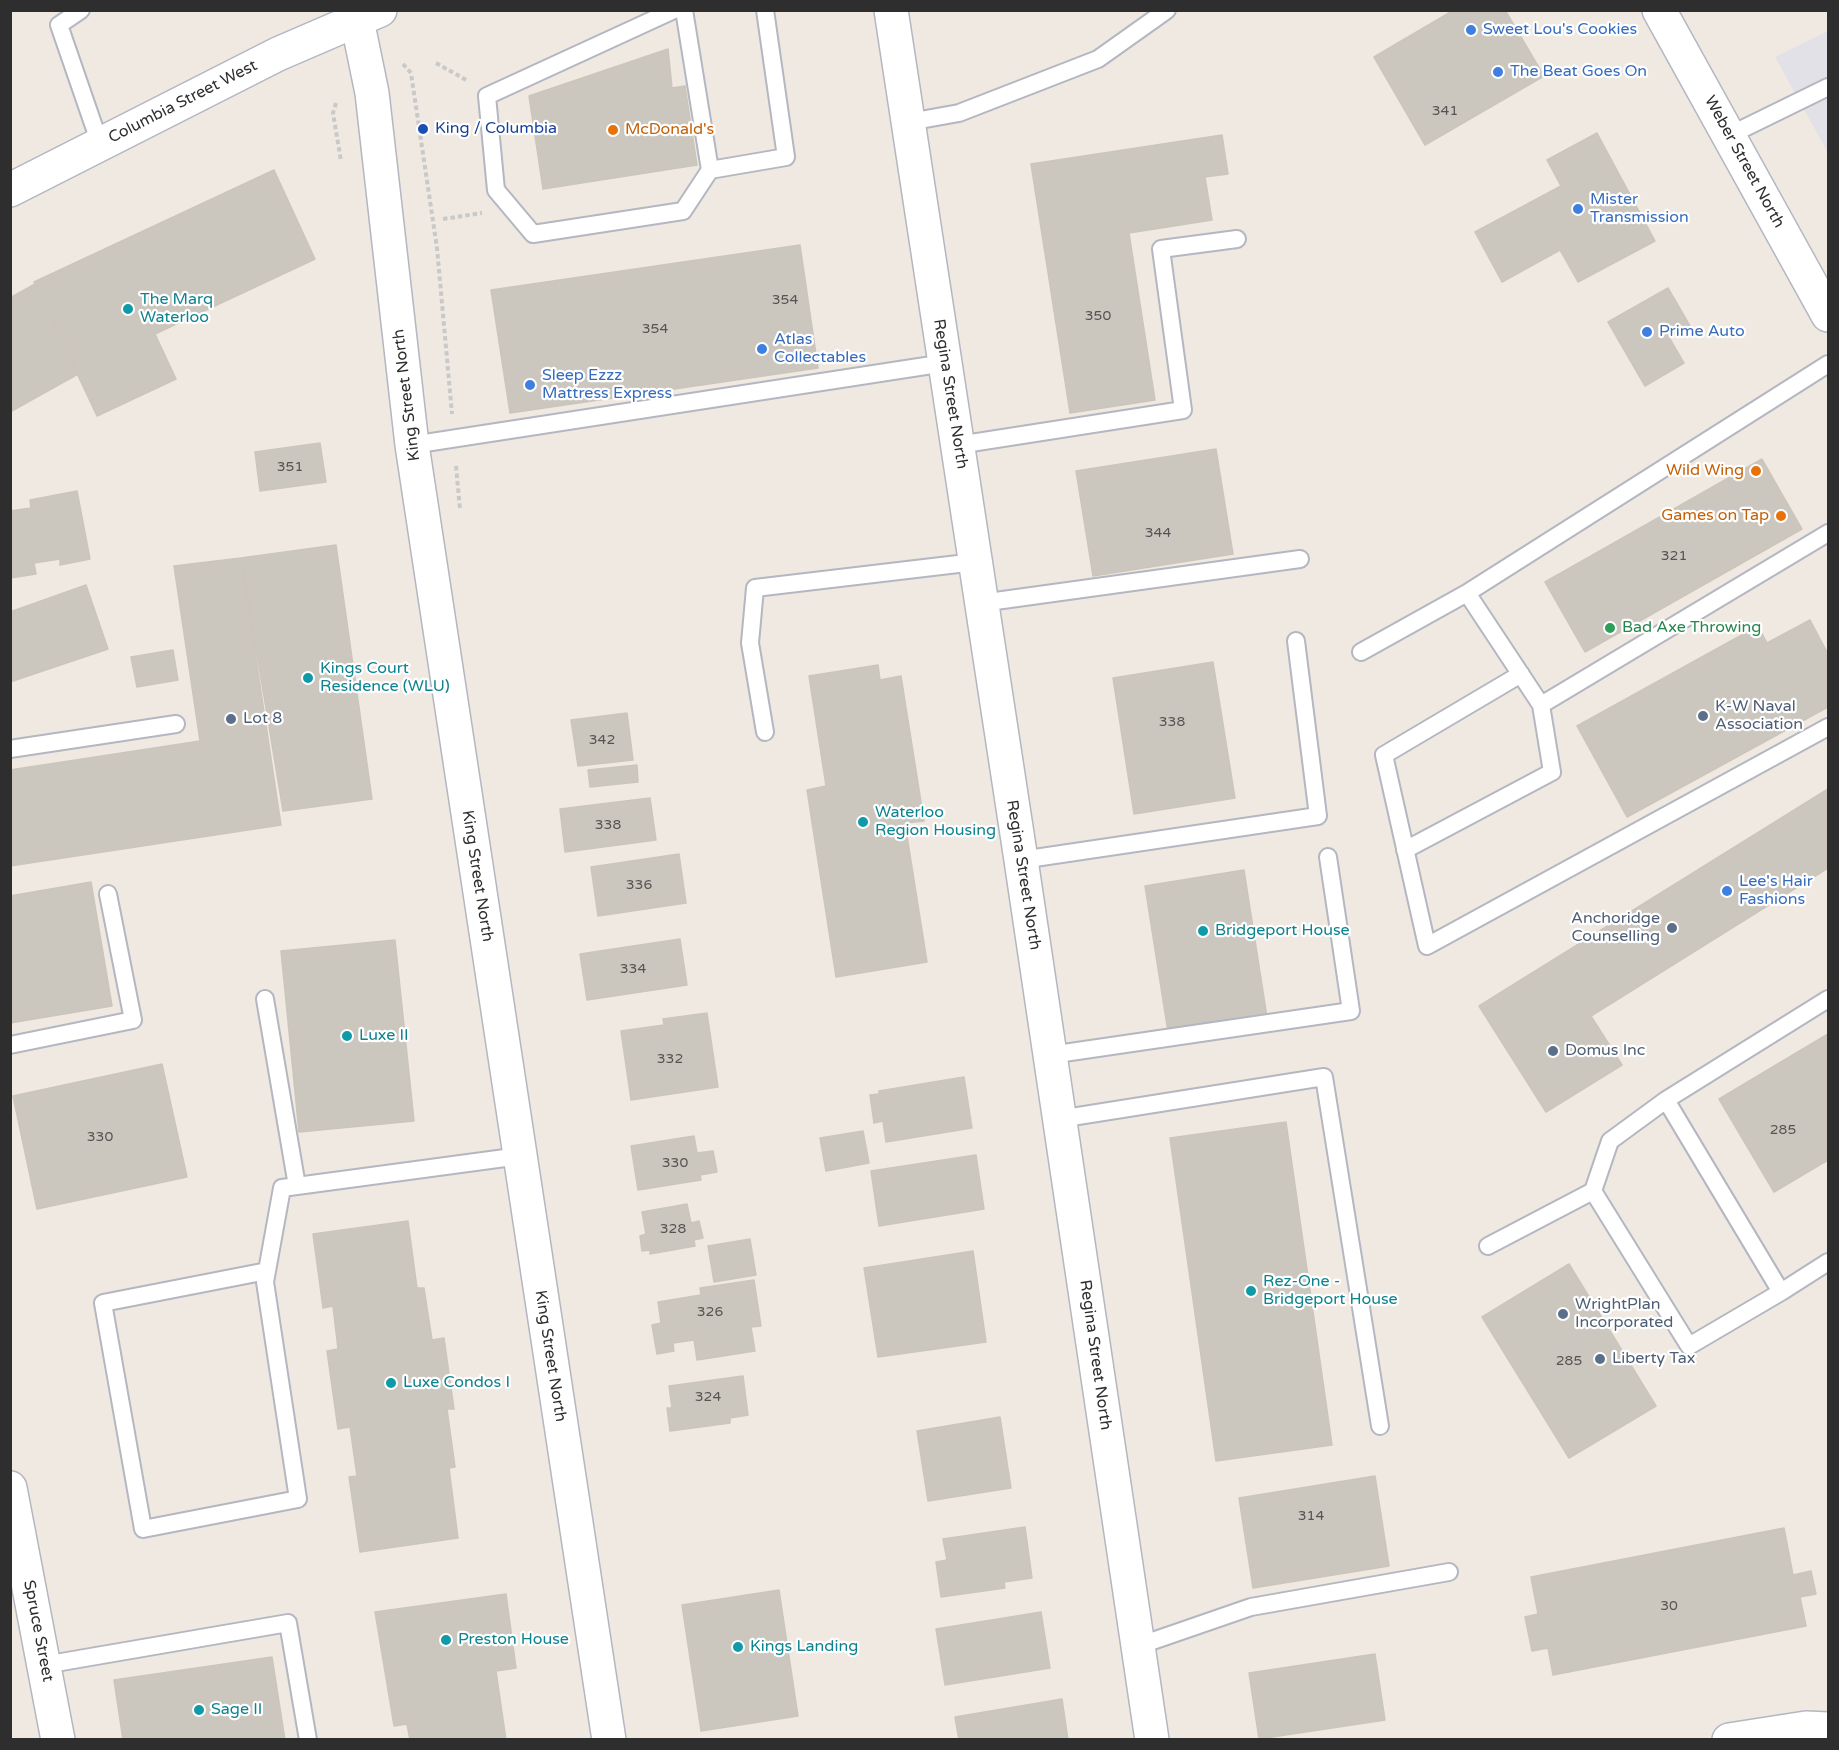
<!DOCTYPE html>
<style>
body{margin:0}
#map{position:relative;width:1839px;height:1750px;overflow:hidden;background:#efe9e1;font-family:"Varela Round",sans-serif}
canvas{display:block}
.frame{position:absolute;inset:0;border:12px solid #2e2e2e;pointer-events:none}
</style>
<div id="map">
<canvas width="1839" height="1750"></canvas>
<div class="frame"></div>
</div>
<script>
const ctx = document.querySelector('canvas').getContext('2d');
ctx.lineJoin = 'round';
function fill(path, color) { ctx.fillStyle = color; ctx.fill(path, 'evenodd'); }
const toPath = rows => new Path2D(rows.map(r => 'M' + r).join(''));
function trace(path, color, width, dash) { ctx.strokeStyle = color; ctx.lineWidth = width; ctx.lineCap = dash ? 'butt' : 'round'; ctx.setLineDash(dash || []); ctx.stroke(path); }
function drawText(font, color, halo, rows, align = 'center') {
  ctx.font = font + ' "Varela Round",sans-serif'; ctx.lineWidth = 4.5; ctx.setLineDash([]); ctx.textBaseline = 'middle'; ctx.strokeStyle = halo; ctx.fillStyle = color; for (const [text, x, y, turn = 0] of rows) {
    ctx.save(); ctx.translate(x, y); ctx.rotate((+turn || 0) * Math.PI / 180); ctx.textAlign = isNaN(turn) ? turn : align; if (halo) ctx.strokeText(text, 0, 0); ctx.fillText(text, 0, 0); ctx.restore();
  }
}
fill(toPath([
 [1828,31,1828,153,1775,57]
]), '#e3e1e8');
const building = toPath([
 [1454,10,1505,10,1544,76,1425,145,1374,57,1454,10],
 [668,49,672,88,685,86,697,165,543,189,529,96,668,49],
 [1597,133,1655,241,1578,282,1560,250,1502,282,1475,232,1561,186,1547,160,1597,133],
 [1222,135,1228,174,1205,177,1212,220,1129,233,1155,400,1070,413,1031,164,1222,135],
 [274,170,315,259,155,334,176,379,97,416,34,282,274,170],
 [800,245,818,368,510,413,491,290,800,245],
 [35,284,78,374,10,412,10,298,35,284],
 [1668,288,1690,326,1669,337,1684,363,1645,386,1608,322,1668,288],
 [320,443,326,482,260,491,255,452,320,443],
 [1216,449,1233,554,1093,576,1076,471,1216,449],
 [1762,459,1802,529,1585,652,1545,582,1762,459],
 [77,491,90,559,60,565,60,559,34,563,36,574,10,578,10,511,31,508,30,500,77,491],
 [336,545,372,799,283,811,241,558,336,545],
 [241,558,281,825,10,866,10,770,200,741,174,566,241,558],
 [86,585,108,649,10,682,10,612,86,585],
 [1810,620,1828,654,1828,707,1627,817,1577,726,1758,626,1767,643,1810,620],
 [173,650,178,680,137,687,131,657,173,650],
 [1213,662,1235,798,1134,814,1113,678,1213,662],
 [878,665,880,680,901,676,924,821,905,823,927,962,836,977,807,790,826,786,809,676,878,665],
 [627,713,633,760,578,766,571,720,627,713],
 [637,765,638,782,590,787,588,770,637,765],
 [1828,789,1828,868,1591,1016,1622,1065,1546,1112,1479,1006,1828,789],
 [650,798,656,840,565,852,560,809,650,798],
 [679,854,686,903,598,916,591,867,679,854],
 [1244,870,1267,1017,1168,1032,1145,886,1244,870],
 [91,882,112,1006,10,1023,10,896,91,882],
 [680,939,687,985,587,1000,580,954,680,939],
 [395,940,414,1121,299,1132,281,951,395,940],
 [707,1013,718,1087,631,1100,621,1031,664,1025,663,1019,707,1013],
 [1828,1034,1828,1160,1774,1192,1719,1099,1828,1034],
 [162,1064,187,1177,37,1209,13,1096,162,1064],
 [964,1077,972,1128,886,1142,883,1121,874,1123,870,1095,879,1094,879,1091,964,1077],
 [1286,1122,1332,1445,1216,1461,1170,1138,1286,1122],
 [863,1131,869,1163,826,1171,820,1138,863,1131],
 [694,1136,697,1153,713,1151,717,1172,700,1175,701,1180,638,1190,631,1146,694,1136],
 [976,1155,984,1209,879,1226,871,1171,976,1155],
 [687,1204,691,1223,699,1221,703,1238,694,1240,695,1246,650,1254,650,1250,642,1251,640,1236,646,1234,642,1212,687,1204],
 [408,1221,417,1288,424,1288,432,1340,444,1338,454,1409,447,1409,455,1467,449,1468,458,1538,360,1552,349,1477,357,1476,350,1427,338,1429,327,1351,338,1349,333,1306,323,1308,313,1234,408,1221],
 [750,1239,756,1275,714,1282,708,1246,750,1239],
 [973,1251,986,1342,878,1357,864,1268,973,1251],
 [1569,1264,1656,1406,1569,1458,1482,1317,1569,1264],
 [754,1280,761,1326,751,1327,755,1351,697,1360,694,1340,673,1343,674,1351,657,1354,652,1325,661,1323,658,1302,701,1295,700,1288,754,1280],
 [743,1376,748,1415,730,1418,730,1423,670,1431,667,1408,672,1408,669,1386,743,1376],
 [1000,1417,1011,1488,928,1501,917,1431,1000,1417],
 [1375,1476,1389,1566,1253,1588,1239,1498,1375,1476],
 [1025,1527,1032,1578,1004,1582,1005,1588,941,1597,936,1562,947,1560,943,1539,1025,1527],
 [1784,1528,1793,1575,1811,1571,1816,1594,1800,1597,1806,1626,1553,1675,1548,1648,1532,1651,1525,1617,1538,1614,1531,1577,1784,1528],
 [779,1590,798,1716,701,1731,682,1605,779,1590],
 [506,1594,516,1668,496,1671,506,1740,410,1740,407,1724,394,1726,375,1612,506,1594],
 [1041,1612,1050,1668,945,1685,936,1629,1041,1612],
 [1375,1654,1385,1720,1259,1739,1249,1673,1375,1654],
 [272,1657,285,1740,123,1740,114,1680,272,1657],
 [1062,1699,1068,1740,959,1740,955,1717,1062,1699]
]);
fill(building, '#cbc7bf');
trace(building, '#cbc5ba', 1.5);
const lane = toPath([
 [81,10,59,25,100,144],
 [674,10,487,96,496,190,533,234,683,211,710,170],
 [684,10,710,170,786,157,765,10],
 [909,122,959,113,1098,59,1167,10],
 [1730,135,1828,87],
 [412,445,945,363],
 [958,445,1183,410,1161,249,1237,239],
 [981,603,1300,559],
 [1361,652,1467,593,1828,364],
 [1521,674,1384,755,1427,946,1828,727],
 [1541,705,1828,533],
 [765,732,750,643,755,588,975,562],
 [10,749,176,724],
 [1405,850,1552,772,1541,705,1467,593],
 [1021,860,1318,816,1296,641],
 [265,999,297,1186],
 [10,1045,133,1020,108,894],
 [1050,1055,1351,1011,1328,857],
 [1666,1100,1781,1292],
 [1059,1119,1324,1077,1380,1426],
 [1593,1191,1610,1141,1666,1100,1828,999],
 [1488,1246,1593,1191,1689,1346,1781,1292,1828,1262],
 [267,1271,103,1303,143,1529,298,1499,265,1282,282,1188,520,1156],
 [1138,1646,1251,1607,1449,1572],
 [44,1665,288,1623,308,1740]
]);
const street = toPath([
 [10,1488,58,1740],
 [1729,1740,1806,1728,1828,1729]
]);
const secondary = toPath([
 [355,10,372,93,412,445,609,1740],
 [891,10,1021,860,1152,1740],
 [1659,10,1828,315],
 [10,190,278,54,380,10]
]);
trace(lane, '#b4b7c1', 20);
trace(street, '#b4b7c1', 36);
trace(secondary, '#b4b7c1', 36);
trace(toPath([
 [436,63,468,81],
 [403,64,411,73,437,248,452,414],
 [336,103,333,113,341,161],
 [443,219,482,213],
 [456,466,460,509]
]), '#c9c9c9', 4, [4.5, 3]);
trace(lane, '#fff', 16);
trace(street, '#fff', 33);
trace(secondary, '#fff', 33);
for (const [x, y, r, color] of [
 [1471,30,6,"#3f7fe0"],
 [1498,72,6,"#3f7fe0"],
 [423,129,6,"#1a4fb4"],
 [613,130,6,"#e8710a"],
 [1578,209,6,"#3f7fe0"],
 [128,309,6,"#0f9aa8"],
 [1647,332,6,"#3f7fe0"],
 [762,349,6,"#3f7fe0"],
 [530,385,6,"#3f7fe0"],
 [1756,471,6,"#e8710a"],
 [1781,516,6,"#e8710a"],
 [1610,628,6,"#2e9e5b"],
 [308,678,6,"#0f9aa8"],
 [1703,716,6,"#5c6f8a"],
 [231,719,6,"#5c6f8a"],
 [863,822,6,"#0f9aa8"],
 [1727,891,6,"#3f7fe0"],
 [1672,928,6,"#5c6f8a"],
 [1203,931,6,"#0f9aa8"],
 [347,1036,6,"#0f9aa8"],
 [1553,1051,6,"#5c6f8a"],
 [1251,1291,6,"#0f9aa8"],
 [1563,1314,6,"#5c6f8a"],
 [1600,1359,6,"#5c6f8a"],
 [391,1383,6,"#0f9aa8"],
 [446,1640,6,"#0f9aa8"],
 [738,1647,6,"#0f9aa8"],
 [199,1710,6,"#0f9aa8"]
]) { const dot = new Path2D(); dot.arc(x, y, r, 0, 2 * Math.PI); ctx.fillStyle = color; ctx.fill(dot); trace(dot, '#fff', 2); }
drawText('14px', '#555452', null, [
 ["341",1445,111],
 ["354",785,300],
 ["350",1098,316],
 ["354",655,329],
 ["351",290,467],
 ["344",1158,533],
 ["321",1674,556],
 ["338",1172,722],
 ["342",602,740],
 ["338",608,825],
 ["336",639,885],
 ["334",633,969],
 ["332",670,1059],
 ["285",1783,1130],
 ["330",100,1137],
 ["330",675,1163],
 ["328",673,1229],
 ["326",710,1312],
 ["285",1569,1361],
 ["324",708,1397],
 ["314",1311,1516],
 ["30",1669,1606]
]);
drawText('16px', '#366cbe', '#fff', [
 ["Sweet Lou's Cookies",1483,30],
 ["The Beat Goes On",1510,72],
 ["Mister",1590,200],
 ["Transmission",1590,218],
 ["Prime Auto",1659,332],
 ["Atlas",774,340],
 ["Collectables",774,358],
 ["Sleep Ezzz",542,376],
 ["Mattress Express",542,394],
 ["Lee's Hair",1739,882],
 ["Fashions",1739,900]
], 'left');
drawText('16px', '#2e2e2e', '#fff', [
 ["Columbia Street West",183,102,-27],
 ["Weber Street North",1744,162,61],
 ["Regina Street North",950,394,81],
 ["King Street North",407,395,-97],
 ["Regina Street North",1023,875,81],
 ["King Street North",477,876,81],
 ["Regina Street North",1095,1355,82],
 ["King Street North",550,1356,81],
 ["Spruce Street",38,1631,79]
]);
drawText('16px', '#164399', '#fff', [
 ["King / Columbia",435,129]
], 'left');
drawText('16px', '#c56008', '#fff', [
 ["McDonald's",625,130,"left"],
 ["Wild Wing",1744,471],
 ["Games on Tap",1769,516]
], 'right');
drawText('16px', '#0d838f', '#fff', [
 ["The Marq",140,300],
 ["Waterloo",140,318],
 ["Kings Court",320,669],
 ["Residence (WLU)",320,687],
 ["Waterloo",875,813],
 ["Region Housing",875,831],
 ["Bridgeport House",1215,931],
 ["Luxe II",359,1036],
 ["Rez-One -",1263,1282],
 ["Bridgeport House",1263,1300],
 ["Luxe Condos I",403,1383],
 ["Preston House",458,1640],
 ["Kings Landing",750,1647],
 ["Sage II",211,1710]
], 'left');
drawText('16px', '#27864d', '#fff', [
 ["Bad Axe Throwing",1622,628]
], 'left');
drawText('16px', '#4e5e75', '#fff', [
 ["K-W Naval",1715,707],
 ["Association",1715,725],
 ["Lot 8",243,719],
 ["Anchoridge",1660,919,"right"],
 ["Counselling",1660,937,"right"],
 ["Domus Inc",1565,1051],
 ["WrightPlan",1575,1305],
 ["Incorporated",1575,1323],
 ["Liberty Tax",1612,1359]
], 'left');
</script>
